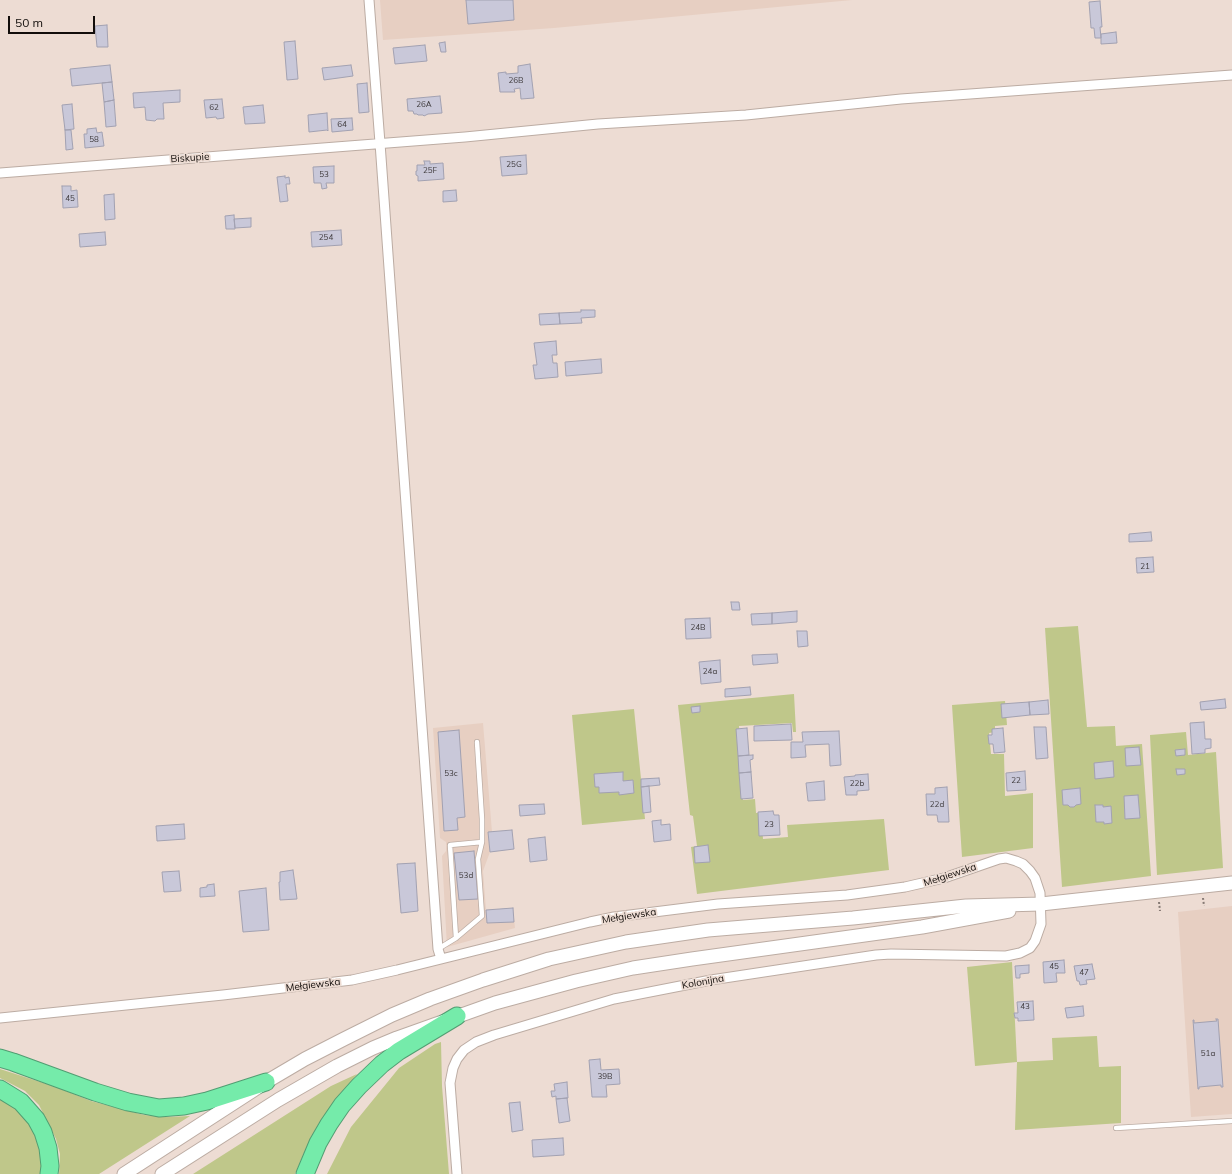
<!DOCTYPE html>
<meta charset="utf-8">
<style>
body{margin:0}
#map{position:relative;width:1232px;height:1174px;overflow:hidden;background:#eddcd3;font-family:Mulish,sans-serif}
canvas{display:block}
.scale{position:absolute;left:8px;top:16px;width:87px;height:18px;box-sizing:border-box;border:2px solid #120d0a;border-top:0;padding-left:5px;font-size:12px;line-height:14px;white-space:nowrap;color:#120d0a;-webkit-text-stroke:3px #eddcd3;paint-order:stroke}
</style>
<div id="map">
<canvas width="1232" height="1174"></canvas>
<div class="scale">50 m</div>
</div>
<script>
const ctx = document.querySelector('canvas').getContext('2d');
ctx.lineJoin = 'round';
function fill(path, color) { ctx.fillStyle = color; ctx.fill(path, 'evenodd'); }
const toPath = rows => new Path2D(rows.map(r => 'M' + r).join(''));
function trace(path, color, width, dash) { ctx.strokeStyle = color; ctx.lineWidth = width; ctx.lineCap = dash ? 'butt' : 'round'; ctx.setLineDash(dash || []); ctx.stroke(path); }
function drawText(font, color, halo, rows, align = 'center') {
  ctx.font = font + ' Mulish,sans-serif'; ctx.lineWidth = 3.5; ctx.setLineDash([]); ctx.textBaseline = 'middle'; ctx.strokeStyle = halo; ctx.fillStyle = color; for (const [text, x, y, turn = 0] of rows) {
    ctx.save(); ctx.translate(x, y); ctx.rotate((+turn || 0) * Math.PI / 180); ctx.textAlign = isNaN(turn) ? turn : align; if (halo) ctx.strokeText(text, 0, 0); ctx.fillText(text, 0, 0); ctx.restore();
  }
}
fill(toPath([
 [380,0,852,0,554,28,383,40],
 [483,723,492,832,488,833,490,852,483,871,486,910,513,908,515,928,447,947,442,856,446,851,446,842,440,838,433,728],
 [1232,906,1232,1114,1191,1117,1178,912]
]), '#e7cfc2');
fill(toPath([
 [1078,626,1087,727,1115,726,1116,746,1142,744,1151,876,1062,887,1045,628],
 [794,694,796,732,793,732,792,723,739,726,743,800,755,799,756,813,761,813,763,839,788,837,787,825,884,819,889,870,697,894,691,847,697,846,693,816,690,815,678,705],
 [1005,701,1007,725,995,726,995,732,989,733,991,754,1004,754,1005,796,1033,793,1033,848,962,857,952,705],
 [634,709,645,819,582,825,572,715],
 [1186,732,1188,755,1216,752,1223,868,1157,875,1150,735],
 [1012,962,1017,1062,1053,1060,1052,1038,1097,1036,1099,1067,1121,1066,1121,1123,1015,1130,1017,1062,975,1066,967,967],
 [441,1042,442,1086,449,1174,327,1174,351,1127,399,1068,435,1044],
 [0,1069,56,1087,91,1101,144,1115,166,1117,190,1116,99,1174,59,1174,60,1154,56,1139,39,1105,25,1091,0,1078],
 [357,1074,319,1123,304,1153,295,1174,193,1174,331,1086],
 [0,1098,11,1104,22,1114,33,1130,40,1149,42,1168,41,1174,0,1174]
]), '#bfc78a');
const building = toPath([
 [466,0,513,0,514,20,468,24,466,0],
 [1100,1,1102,27,1100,27,1101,38,1095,38,1094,28,1091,28,1089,2,1100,1],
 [107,25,108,47,97,47,95,26,107,25],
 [1116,32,1117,43,1101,44,1101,34,1116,32],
 [295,41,298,79,287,80,284,42,295,41],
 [445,42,446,52,441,52,439,43,445,42],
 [425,45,427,61,395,64,393,48,425,45],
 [530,64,534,98,521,99,520,88,514,89,515,92,500,92,498,73,506,72,506,74,518,73,518,66,530,64],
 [110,65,112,82,72,86,70,69,110,65],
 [351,65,353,76,324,80,322,68,351,65],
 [112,82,114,100,104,102,102,83,112,82],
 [367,83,369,112,359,113,357,84,367,83],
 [180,90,180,102,163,103,164,119,157,119,155,121,146,120,145,107,134,108,133,93,180,90],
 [440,96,442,113,428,114,424,116,423,115,418,115,417,114,414,114,413,111,408,111,407,99,440,96],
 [222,99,224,118,217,119,216,117,206,118,204,100,222,99],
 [114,100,116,126,106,127,104,102,114,100],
 [72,104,74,129,65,130,62,105,72,104],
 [263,105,265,123,245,124,243,107,263,105],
 [327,113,328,131,327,130,309,132,308,115,327,113],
 [352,118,353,130,332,132,331,119,352,118],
 [96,128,97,133,102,132,104,146,85,148,84,134,87,134,87,129,96,128],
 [65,130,71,130,73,149,66,150,65,130],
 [526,155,527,174,502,176,500,157,526,155],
 [424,161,430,161,430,164,443,163,444,179,418,181,418,176,416,175,416,171,417,171,417,165,425,165,424,161],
 [334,166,334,183,326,183,327,188,322,189,321,183,314,183,313,167,334,166],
 [285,176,285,178,289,177,290,184,286,184,288,201,280,202,277,177,285,176],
 [62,186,71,186,71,191,77,190,78,207,63,208,62,186],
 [456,190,457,201,443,202,443,191,456,190],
 [114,194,115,219,105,220,104,195,114,194],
 [234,215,235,229,226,229,225,216,234,215],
 [251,218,251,227,235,228,234,219,251,218],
 [341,230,342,245,312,247,311,232,341,230],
 [105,232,106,245,80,247,79,234,105,232],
 [581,310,595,310,595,317,581,318,582,323,560,324,559,313,581,312,581,310],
 [559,313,560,324,540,325,539,314,559,313],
 [556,341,557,355,552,355,553,363,557,363,558,377,535,379,533,365,537,365,534,343,556,341],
 [601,359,602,373,566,376,565,362,601,359],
 [1151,532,1152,541,1129,542,1129,534,1151,532],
 [1153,557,1154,572,1137,573,1136,558,1153,557],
 [731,602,739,602,740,610,732,610,731,602],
 [797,611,797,622,772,624,772,613,797,611],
 [772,613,772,624,752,625,751,614,772,613],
 [710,618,711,638,686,639,685,619,710,618],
 [797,631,807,631,808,646,798,647,797,631],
 [777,654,778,663,753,665,752,655,777,654],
 [720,660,721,682,701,684,699,662,720,660],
 [750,687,751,695,725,697,725,689,750,687],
 [1225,699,1226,708,1201,710,1200,702,1225,699],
 [1048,700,1049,714,1030,715,1029,702,1048,700],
 [1029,702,1030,715,1002,718,1001,704,1029,702],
 [700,706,700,712,692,713,691,707,700,706],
 [1204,722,1205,739,1211,739,1211,748,1205,749,1205,753,1192,754,1190,723,1204,722],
 [791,724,792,740,754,741,754,726,791,724],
 [1034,727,1046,727,1048,758,1036,759,1034,727],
 [747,728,749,755,738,756,736,729,747,728],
 [1003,728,1005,752,994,753,993,744,989,744,988,735,992,735,992,729,1003,728],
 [459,730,465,817,457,818,458,830,444,831,438,732,459,730],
 [839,731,841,765,830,766,829,744,805,745,806,757,791,758,791,742,803,742,802,732,839,731],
 [1139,747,1141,765,1126,766,1125,748,1139,747],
 [1185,749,1185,755,1176,756,1175,750,1185,749],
 [753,755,753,759,750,760,751,772,739,773,738,756,753,755],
 [1113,761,1114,777,1095,779,1094,763,1113,761],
 [1176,769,1185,769,1185,774,1177,775,1176,769],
 [1025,771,1026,790,1007,791,1006,773,1025,771],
 [623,772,623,781,633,780,634,793,619,795,619,792,599,793,599,787,595,787,594,774,623,772],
 [751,772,753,798,741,799,739,773,751,772],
 [868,774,869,790,857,791,857,795,846,795,844,777,855,776,855,775,868,774],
 [659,778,660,785,641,787,641,779,659,778],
 [824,781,825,800,808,801,806,783,824,781],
 [649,786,651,812,643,813,641,787,649,786],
 [947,787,949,822,938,822,937,815,927,815,926,794,935,794,935,788,947,787],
 [1080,788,1081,804,1076,805,1074,807,1070,807,1068,805,1063,805,1062,790,1080,788],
 [1138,795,1140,818,1125,819,1124,796,1138,795],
 [544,804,545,814,520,816,519,805,544,804],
 [1095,805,1103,805,1103,807,1111,806,1112,823,1104,824,1104,822,1096,822,1095,805],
 [773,811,774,815,779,815,780,835,759,836,758,812,773,811],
 [661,820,661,825,670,824,671,840,654,842,652,821,661,820],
 [184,824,185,839,157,841,156,826,184,824],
 [512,830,514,849,490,852,488,832,512,830],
 [545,837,547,860,530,862,528,839,545,837],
 [708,845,710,862,695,863,694,847,708,845],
 [474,851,478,899,459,900,454,853,474,851],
 [415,863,418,911,401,913,397,864,415,863],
 [293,870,297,899,280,900,279,882,280,882,280,872,293,870],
 [179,871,181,891,164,892,162,872,179,871],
 [214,884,215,896,200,897,200,888,207,887,207,885,214,884],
 [266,888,269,930,243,932,239,891,266,888],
 [513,908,514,922,487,923,486,910,513,908],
 [1064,960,1065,973,1056,973,1057,982,1044,983,1043,962,1064,960],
 [1092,964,1095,979,1086,980,1087,984,1080,985,1079,981,1077,981,1074,966,1092,964],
 [1029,965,1029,973,1020,974,1020,978,1016,978,1015,966,1029,965],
 [1033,1001,1034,1020,1018,1021,1018,1018,1015,1018,1014,1013,1018,1013,1017,1002,1033,1001],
 [1083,1006,1084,1016,1067,1018,1065,1008,1083,1006],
 [1216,1019,1218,1019,1223,1087,1221,1087,1221,1085,1199,1087,1199,1089,1198,1089,1193,1020,1194,1020,1194,1023,1217,1021,1216,1019],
 [600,1059,601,1070,619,1069,620,1084,606,1085,607,1097,592,1097,589,1060,600,1059],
 [567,1082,568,1098,556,1099,556,1096,552,1097,551,1091,555,1091,554,1084,567,1082],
 [567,1098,570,1121,559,1123,556,1099,567,1098],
 [520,1102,523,1130,512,1132,509,1103,520,1102],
 [563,1138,564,1155,533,1157,532,1140,563,1138]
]);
fill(building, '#c9c8d9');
trace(building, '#a2a1b1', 1);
const service = toPath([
 [456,938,450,845,482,842,482,819,477,742],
 [438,949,456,938,482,916,478,859,482,842],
 [1116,1128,1232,1121]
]);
const minor = toPath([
 [369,0,380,143,438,949,441,959],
 [0,173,465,137,598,124,746,115,901,99,1232,75],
 [0,1018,223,995,352,980,397,970,590,922,614,917,718,904,847,895,905,887,944,878,999,859,1006,858,1016,861,1023,864,1030,871,1035,878,1040,893,1041,924,1035,941,1030,948,1020,953,1006,956,891,954,876,955,711,980,614,999,494,1035,476,1042,464,1050,457,1059,453,1068,450,1083,457,1174]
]);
const secondary = toPath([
 [124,1174,266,1082,305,1059,344,1039,392,1015,430,999,483,980,549,959,626,942,708,930,853,918,966,906,1041,904,1232,883],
 [162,1174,278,1100,337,1066,373,1048,397,1038,495,1003,576,981,633,968,692,959,922,927,1009,911]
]);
const motorway = toPath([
 [0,1058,13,1062,95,1092,128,1102,159,1108,184,1106,207,1101,266,1082],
 [0,1089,21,1102,36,1119,43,1132,48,1148,50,1166,49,1174],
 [305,1174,318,1143,329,1124,342,1105,359,1086,382,1064,399,1051,457,1016]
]);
trace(service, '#bcaca3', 6);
trace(minor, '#bcaca3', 11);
trace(secondary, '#bcaca3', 15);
trace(motorway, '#529d72', 19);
trace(toPath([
 [1203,898,1204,906],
 [1159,902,1160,911]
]), '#867a74', 2, [2, 2]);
trace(service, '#fff', 4.5);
trace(minor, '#fff', 9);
trace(secondary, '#fff', 13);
trace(motorway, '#75ebaa', 17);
drawText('8px', '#403c3e', null, [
 ["26B",516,81],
 ["26A",424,105],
 ["62",214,108],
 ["64",342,125],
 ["58",94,140],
 ["25G",514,165],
 ["25F",430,171],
 ["53",324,175],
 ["45",70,199],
 ["254",326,238],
 ["21",1145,567],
 ["24B",698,628],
 ["24a",710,672],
 ["53c",451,774],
 ["22",1016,781],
 ["22b",857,784],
 ["22d",937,805],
 ["23",769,825],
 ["53d",466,876],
 ["45",1054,967],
 ["47",1084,973],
 ["43",1025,1007],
 ["51a",1208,1054],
 ["39B",605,1077]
]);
drawText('10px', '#120d0a', '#eddcd3', [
 ["Biskupie",190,158,-4],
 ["Mełgiewska",950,875,-18],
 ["Mełgiewska",629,916,-9],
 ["Kolonijna",703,982,-10],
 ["Mełgiewska",313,985,-7]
]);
</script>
